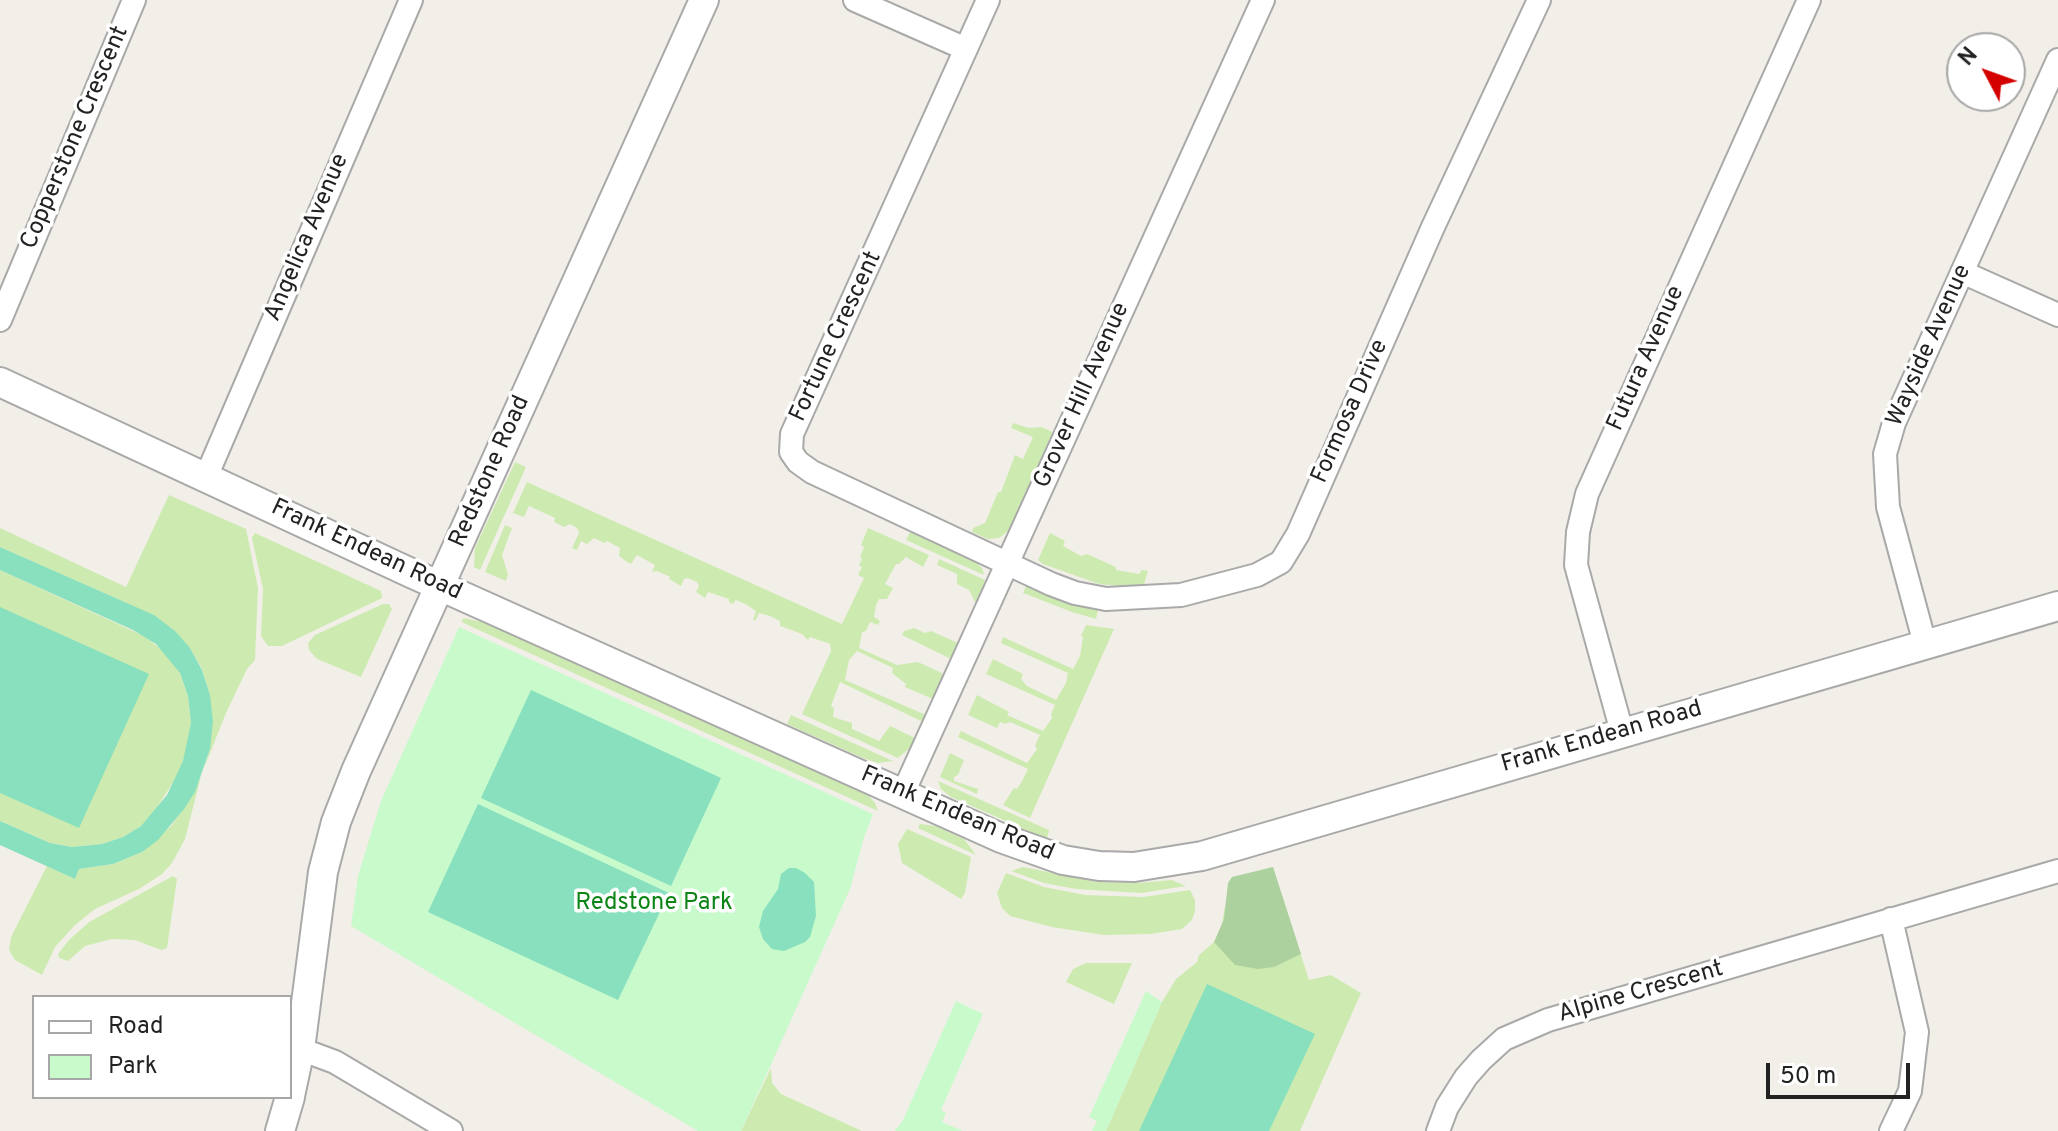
<!DOCTYPE html>
<style>
body{margin:0}
#map{position:relative;width:2058px;height:1131px;overflow:hidden;background:#f2efe9;font-family:Overpass,sans-serif}
canvas{display:block}
.legend{position:absolute;left:32px;top:995px;width:260px;height:104px;box-sizing:border-box;background:#fff;border:2px solid #a7a7a7;margin:0;padding:10px 14px;list-style:none;font-size:24px;color:#222}
.legend li{display:flex;align-items:center;gap:16px;height:40px}
.legend b{width:40px;border:2px solid #a7a7a7}
.north{position:absolute;left:1946px;top:32px;width:80px;height:80px;box-sizing:border-box;background:#fff;border:2px solid #a7a7a7;border-radius:50%;rotate:311deg;font-size:22px;font-weight:700;line-height:32px;text-align:center;color:#222}
.north::after{content:'';display:block;margin:auto;width:28px;height:36px;background:#d40000;clip-path:polygon(50% 0,100% 100%,50% 72%,0 100%)}
.scale{position:absolute;left:1766px;top:1063px;width:144px;height:36px;box-sizing:border-box;border:4px solid #222;border-top:0;padding-left:10px;font-size:24px;line-height:28px;white-space:nowrap;color:#222;-webkit-text-stroke:6px #fff;paint-order:stroke}
</style>
<div id="map">
<canvas width="2058" height="1131"></canvas>
<ul class="legend">
<li><b style="height:10px;background:#fff"></b>Road</li>
<li><b style="height:22px;background:#c8facc"></b>Park</li>
</ul>
<div class="north">N</div>
<div class="scale">50 m</div>
</div>
<script>
const ctx = document.querySelector('canvas').getContext('2d');
ctx.lineJoin = 'round';
function fill(path, color) { ctx.fillStyle = color; ctx.fill(path, 'evenodd'); }
const toPath = rows => new Path2D(rows.map(r => 'M' + r).join(''));
function trace(path, color, width, dash) { ctx.strokeStyle = color; ctx.lineWidth = width; ctx.lineCap = dash ? 'butt' : 'round'; ctx.setLineDash(dash || []); ctx.stroke(path); }
function drawText(font, color, halo, rows, align = 'center') {
  ctx.font = font + ' Overpass,sans-serif'; ctx.lineWidth = 7; ctx.setLineDash([]); ctx.textBaseline = 'middle'; ctx.strokeStyle = halo; ctx.fillStyle = color; for (const [text, x, y, turn = 0] of rows) {
    ctx.save(); ctx.translate(x, y); ctx.rotate((+turn || 0) * Math.PI / 180); ctx.textAlign = isNaN(turn) ? turn : align; if (halo) ctx.strokeText(text, 0, 0); ctx.fillText(text, 0, 0); ctx.restore();
  }
}
fill(toPath([
 [1013,423,1029,428,1041,427,1053,432,1009,530,999,538,988,539,972,532,973,528,985,523,998,492,1001,492,1015,455,1023,459,1033,437,1011,428],
 [515,462,526,467,480,570,474,567,475,548],
 [527,482,842,624,864,578,858,575,862,567,859,566,862,558,860,557,864,547,861,545,868,528,929,555,923,567,906,557,899,564,896,564,885,584,893,588,887,599,879,599,876,605,874,617,880,621,878,625,870,622,866,631,862,632,859,648,897,665,918,662,944,674,933,699,905,687,906,684,892,673,893,668,857,651,849,660,845,680,926,715,923,722,840,682,831,706,834,708,833,717,852,723,852,729,879,741,890,726,915,738,910,748,898,758,802,714,831,651,830,644,810,637,808,640,802,634,780,626,780,621,770,616,759,613,755,621,753,620,756,611,747,605,736,600,733,604,729,602,729,599,708,592,705,598,696,592,699,586,697,582,688,578,684,579,681,586,669,579,670,577,657,571,652,572,655,565,637,555,631,564,627,562,619,556,620,548,607,541,604,543,594,538,587,544,581,541,577,550,572,548,579,533,577,528,570,524,564,527,554,522,555,518,529,506,524,517,513,513],
 [169,495,246,529,258,588,255,660,247,669,226,713,203,771,210,749,210,695,202,669,190,648,153,615,0,547,0,528,126,587],
 [505,525,512,528,502,555,508,574,506,581,485,572],
 [910,532,973,560,982,568,984,575,906,540],
 [255,533,381,591,382,598,282,646,268,646,261,636,263,589,252,538],
 [1050,533,1065,541,1063,546,1081,556,1087,554,1116,567,1116,570,1139,574,1142,570,1148,571,1143,588,1099,584,1043,564,1038,560],
 [939,559,985,580,976,604,969,590,957,584,957,574,937,565],
 [0,570,144,636,165,652,180,673,188,696,191,723,187,749,179,773,154,812,141,826,123,837,102,844,72,847,50,843,0,821],
 [1027,585,1067,602,1098,610,1096,619,1072,612,1023,593],
 [383,604,389,604,392,609,361,677,317,659,309,650,308,643,315,635],
 [463,618,483,622,868,795,875,803,878,811,470,626,462,622],
 [1086,625,1114,629,1030,818,1003,805,1014,788,1017,789,1022,781,1028,769,958,737,961,731,1027,763,1037,749,1035,745,1040,735,1010,722,1005,724,1000,722,997,728,968,715,977,695,1009,712,1007,715,1043,731,1052,718,1051,714,1055,705,986,674,993,659,1023,674,1021,679,1027,686,1056,700,1066,683,1068,673,1001,643,1003,637,1073,669,1080,656,1083,637,1081,636],
 [914,628,925,633,931,631,958,643,951,659,902,635,904,631],
 [791,715,893,761,878,763,863,758,787,724],
 [950,753,964,760,958,775,954,777,954,781,978,789,977,794,940,777],
 [201,776,185,839,172,863,162,874,139,889,95,909,75,925,55,947,42,975,15,960,9,950,11,937,47,866,75,879,79,869,113,864,142,852,172,825,194,792],
 [938,781,1049,830,1047,839,951,797,941,789],
 [920,824,935,826,964,839,976,855,918,828],
 [907,829,971,857,965,893,961,899,902,863,898,844],
 [1023,867,1097,882,1139,883,1172,880,1186,886,1141,893,1076,889,1044,883,1011,871],
 [1273,867,1309,980,1331,975,1361,993,1300,1131,1106,1131,1162,1002,1176,979,1197,962,1199,955,1214,942,1221,929,1230,879],
 [1006,873,1044,887,1085,895,1143,897,1190,890,1195,900,1195,911,1192,920,1182,929,1150,934,1104,935,1052,927,1010,916,1002,908,997,893],
 [173,876,177,879,167,948,161,950,135,940,112,939,85,946,68,961,59,958,58,954,69,940,89,922],
 [1086,963,1132,963,1114,1004,1066,982,1073,969],
 [771,1068,772,1083,781,1094,862,1131,741,1131]
]), '#cdebb0');
fill(toPath([
 [1273,867,1301,954,1274,967,1258,969,1235,965,1214,942,1224,919,1228,883,1232,877]
]), '#add19e');
fill(toPath([
 [459,627,873,814,864,837,850,889,741,1131,698,1131,351,926,358,876,381,801],
 [1146,991,1162,1002,1106,1131,1092,1131,1097,1121,1089,1117],
 [956,1001,983,1014,941,1110,946,1113,942,1122,963,1131,895,1131,903,1120]
]), '#c8facc');
fill(toPath([
 [0,547,154,615,175,631,190,648,202,670,210,695,213,721,210,749,195,792,184,809,158,840,142,852,113,864,79,869,75,879,0,845,0,821,50,843,72,847,102,844,123,837,141,826,167,795,183,761,191,723,188,696,180,673,156,644,133,630,0,570],
 [0,607,149,674,79,828,0,793],
 [531,690,721,778,671,886,481,798],
 [478,804,669,893,618,1000,428,912],
 [789,868,796,868,805,873,814,882,816,916,810,937,805,942,784,951,772,949,763,939,759,927,763,911,778,889,781,874],
 [1207,984,1315,1034,1269,1131,1139,1131]
]), '#88e0be');
const minor = toPath([
 [855,0,966,49],
 [988,0,792,434,791,452,798,462,812,472,1051,584,1075,593,1106,599,1181,595,1257,575,1281,562,1298,534,1433,227,1539,0],
 [1962,272,2058,315],
 [0,320,134,0],
 [206,477,411,0],
 [1925,644,1888,507,1885,454,1894,423,2058,60],
 [1622,732,1576,565,1578,532,1587,494,1809,0],
 [903,793,1263,0],
 [1891,919,1917,1032,1910,1091,1891,1131],
 [300,1049,335,1062,451,1131],
 [1438,1131,1447,1107,1466,1077,1481,1060,1504,1039,1548,1020,2058,871]
]);
const tertiary = toPath([
 [0,382,411,573,1001,838,1063,860,1099,866,1134,867,1202,856,2058,606],
 [290,1096,300,1049,323,872,336,822,356,771,704,0],
 [280,1131,290,1097]
]);
trace(minor, '#a9a9a9', 26);
trace(tertiary, '#a9a9a9', 32);
trace(minor, '#fff', 22);
trace(tertiary, '#fff', 28);
drawText('24px', '#222', '#fff', [
 ["Copperstone Crescent",76,138,-67],
 ["Angelica Avenue",308,238,-67],
 ["Fortune Crescent",837,337,-65],
 ["Wayside Avenue",1930,346,-66],
 ["Futura Avenue",1647,359,-66],
 ["Grover Hill Avenue",1083,396,-66],
 ["Formosa Drive",1351,412,-66],
 ["Redstone Road",491,472,-66],
 ["Frank Endean Road",366,551,25],
 ["Frank Endean Road",1602,738,-16],
 ["Frank Endean Road",957,815,23],
 ["Alpine Crescent",1641,993,-16]
]);
drawText('24px', '#0c8416', '#fff', [
 ["Redstone Park",654,904]
]);
</script>
